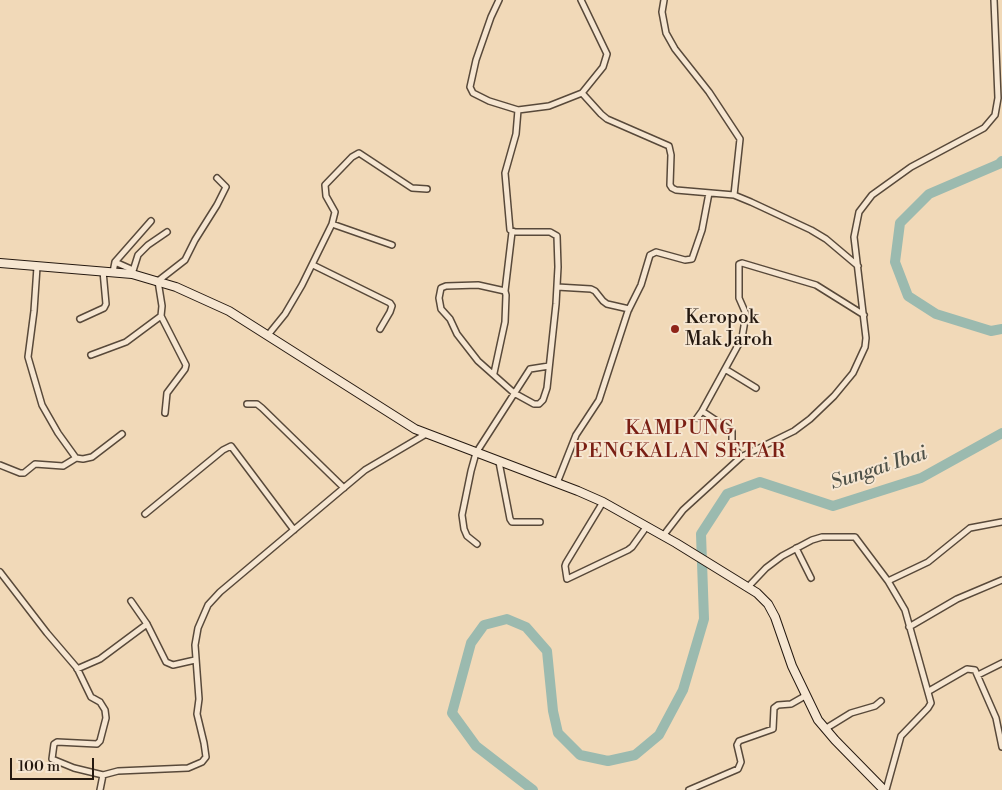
<!DOCTYPE html>
<style>
body{margin:0}
#map{position:relative;width:1002px;height:790px;overflow:hidden;background:#f1d9b8;font-family:"Libre Bodoni",serif}
canvas{display:block}
.scale{position:absolute;left:10px;top:758px;width:84px;height:22px;box-sizing:border-box;border:2px solid #251910;border-top:0;padding-left:6px;font-size:15px;line-height:18px;white-space:nowrap;color:#251910;-webkit-text-stroke:4px #f6e6d1;paint-order:stroke}
</style>
<div id="map">
<canvas width="1002" height="790"></canvas>
<div class="scale">100 m</div>
</div>
<script>
const ctx = document.querySelector('canvas').getContext('2d');
ctx.lineJoin = 'round';
const toPath = rows => new Path2D(rows.map(r => 'M' + r).join(''));
function trace(path, color, width, dash) { ctx.strokeStyle = color; ctx.lineWidth = width; ctx.lineCap = dash ? 'butt' : 'round'; ctx.setLineDash(dash || []); ctx.stroke(path); }
function drawText(font, color, halo, rows, align = 'center') {
  ctx.font = font + ' "Libre Bodoni",serif'; ctx.lineWidth = 4; ctx.setLineDash([]); ctx.textBaseline = 'middle'; ctx.strokeStyle = halo; ctx.fillStyle = color; for (const [text, x, y, turn = 0] of rows) {
    ctx.save(); ctx.translate(x, y); ctx.rotate((+turn || 0) * Math.PI / 180); ctx.textAlign = isNaN(turn) ? turn : align; if (halo) ctx.strokeText(text, 0, 0); ctx.fillText(text, 0, 0); ctx.restore();
  }
}
trace(toPath([
 [1002,161,999,164,929,194,900,223,895,262,908,296,936,314,991,331,1002,329],
 [533,790,476,746,452,713,471,643,484,625,507,619,526,627,547,651,553,711,558,733,580,755,608,761,635,755,659,735,683,690,704,619,701,534,727,494,760,482,833,506,921,478,1002,433]
]), '#9bbaaf', 10);
const minor = toPath([
 [499,0,491,17,476,60,470,87,473,93,489,101,518,110],
 [581,0,607,54,603,67,582,93],
 [664,0,662,12,666,33,675,49,709,92,740,139,734,195],
 [332,224,392,245],
 [115,262,133,270],
 [313,265,390,303,392,306,390,312,380,329],
 [37,267,34,311,28,357,42,405,58,433,76,458,83,459,92,457,122,434],
 [113,272,115,262,151,221],
 [132,274,138,255,148,245,167,232],
 [557,287,591,289,595,291,603,301,607,304,629,309],
 [505,291,512,232],
 [161,316,186,365,185,369,167,393,165,413],
 [80,319,104,308,106,304,103,271],
 [268,335,285,314,302,285,332,224,335,212,326,196,325,185,352,157,359,153,412,188,427,189],
 [91,355,126,342,161,316,162,306,158,281,185,260,195,240,217,205,226,187,217,178],
 [725,369,756,388],
 [494,373,505,322,506,295,505,291,478,285,446,286,441,288,439,298,441,309,450,319,457,334,478,361,514,393,534,404,539,404,543,400,547,388,556,304,558,267,557,236,550,232,515,232,510,230,505,173,516,134,518,110,549,106,582,93,601,114,607,119,669,146,671,155,670,185,672,188,676,190,734,195,751,202,811,230,826,239,858,266],
 [247,404,257,404,262,408,344,488],
 [702,411,732,431,732,444,741,457],
 [697,418,702,411,742,338,746,314,739,298,739,264,742,263,816,285,864,315],
 [499,462,510,519,512,522,540,522],
 [0,465,20,473,24,473,35,464,63,466,76,458],
 [557,483,576,435,599,400,628,311,641,285,650,255,656,252,685,260,692,259,702,230,709,193],
 [603,502,566,563,565,566,567,579,628,550,632,547,647,526],
 [145,514,223,450,231,446,294,530],
 [663,536,683,510,741,457,794,431,810,419,834,396,853,373,865,347,866,338,854,237,859,212,872,195,911,167,984,128,995,115,998,98,994,0],
 [477,544,467,536,464,529,462,515,471,471,476,453,530,369,549,366],
 [796,548,811,578],
 [0,572,47,633,77,668,91,697,100,702,105,710,106,718,100,741,97,744,57,742,54,744,52,759,74,768,103,775],
 [888,581,928,562,970,528,1002,522],
 [748,587,766,568,782,556,812,540,822,537,855,537,888,581,905,610,931,703,928,708,901,736,886,790],
 [131,601,147,624,166,662,173,665,195,660],
 [909,627,957,599,1002,580],
 [77,669,100,659,147,624],
 [978,675,1002,663],
 [929,691,967,669,975,670,996,718,1002,747],
 [825,729,851,713,875,706,881,701],
 [100,790,103,775,118,771,188,768,202,762,206,757,204,743,197,714,199,699,195,645,198,628,208,605,220,592,365,470,426,434],
 [689,790,738,769,741,762,737,745,739,741,773,729,774,708,778,705,791,704,805,696]
]);
const secondary = toPath([
 [0,263,132,274,176,287,229,311,415,429,578,491,603,502,676,543,757,593,768,604,775,617,792,666,818,720,835,740,884,790]
]);
trace(minor, '#58493a', 8);
trace(secondary, '#251910', 10);
trace(minor, '#f6e6d1', 5);
trace(secondary, '#f6e6d1', 8);
for (const [x, y, r, color] of [
 [675,329,5,"#8f2418"]
]) { const dot = new Path2D(); dot.arc(x, y, r, 0, 2 * Math.PI); ctx.fillStyle = color; ctx.fill(dot); trace(dot, '#f6e6d1', 2); }
drawText('19px', '#251910', '#f6e6d1', [
 ["Keropok",685,318],
 ["Mak Jaroh",685,340]
], 'left');
ctx.letterSpacing = '1px';
drawText('20px', '#7a1f14', '#f6e6d1', [
 ["KAMPUNG",680,429],
 ["PENGKALAN SETAR",680,452]
]);
ctx.letterSpacing = '0px';
drawText('italic 20px', '#4e5148', '#f6e6d1', [
 ["Sungai Ibai",879,469,-18]
]);
</script>
